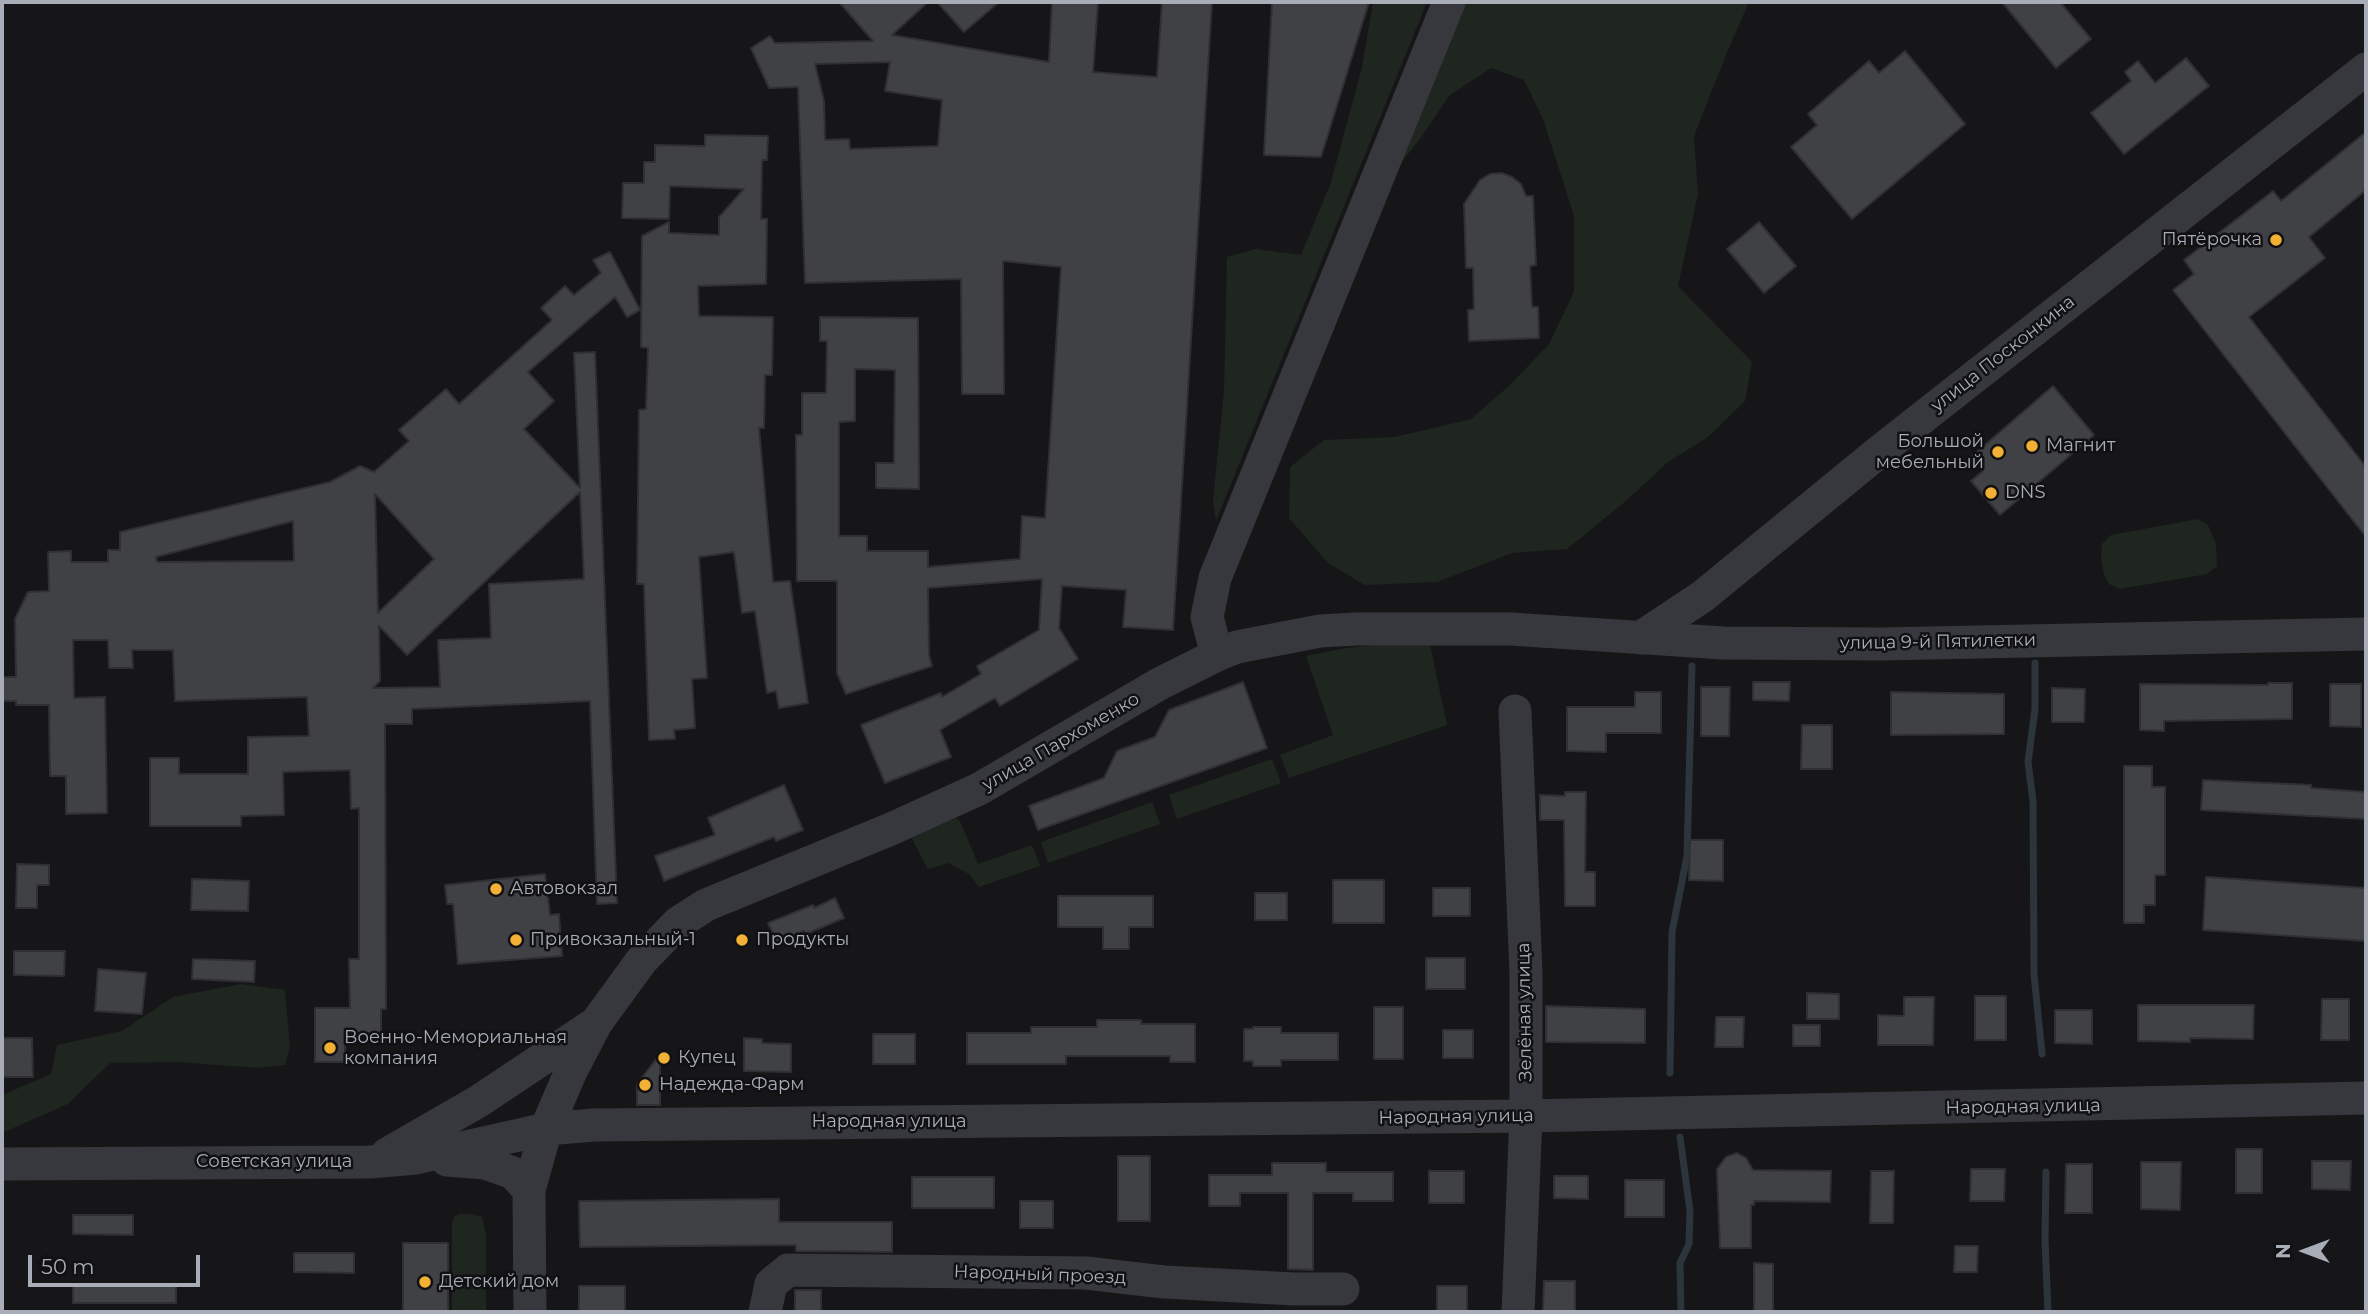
<!DOCTYPE html>
<meta charset="utf-8">
<style>
body{margin:0}
#map{position:relative;width:2368px;height:1314px;overflow:hidden;background:#161618;font-family:Montserrat,sans-serif}
canvas{display:block}
.frame{position:absolute;inset:0;border:4px solid #a8adb8;pointer-events:none}
.north{position:absolute;left:2270px;top:1216px;width:70px;height:70px;-webkit-text-stroke:5px #111113;paint-order:stroke;rotate:270deg;font-size:19px;font-weight:700;line-height:28px;text-align:center;color:#a8adb8}
.north::after{content:'';display:block;margin:auto;width:24px;height:32px;background:#a8adb8;clip-path:polygon(50% 0,100% 100%,50% 72%,0 100%)}
.scale{position:absolute;left:28px;top:1255px;width:172px;height:32px;box-sizing:border-box;border:4px solid #a8adb8;border-top:0;padding-left:9px;font-size:21px;line-height:24px;white-space:nowrap;color:#a8adb8;-webkit-text-stroke:5px #111113;paint-order:stroke}
</style>
<div id="map">
<canvas width="2368" height="1314"></canvas>
<div class="frame"></div>
<div class="north">N</div>
<div class="scale">50 m</div>
</div>
<script>
const ctx = document.querySelector('canvas').getContext('2d');
ctx.lineJoin = 'round';
function fill(path, color) { ctx.fillStyle = color; ctx.fill(path, 'evenodd'); }
const toPath = rows => new Path2D(rows.map(r => 'M' + r).join(''));
function trace(path, color, width, dash) { ctx.strokeStyle = color; ctx.lineWidth = width; ctx.lineCap = dash ? 'butt' : 'round'; ctx.setLineDash(dash || []); ctx.stroke(path); }
function drawText(font, color, halo, rows, align = 'center') {
  ctx.font = font + ' Montserrat,sans-serif'; ctx.lineWidth = 5; ctx.setLineDash([]); ctx.textBaseline = 'middle'; ctx.strokeStyle = halo; ctx.fillStyle = color; for (const [text, x, y, turn = 0] of rows) {
    ctx.save(); ctx.translate(x, y); ctx.rotate((+turn || 0) * Math.PI / 180); ctx.textAlign = isNaN(turn) ? turn : align; if (halo) ctx.strokeText(text, 0, 0); ctx.fillText(text, 0, 0); ctx.restore();
  }
}
fill(toPath([
 [1373,2,1427,2,1216,521,1213,500,1224,391,1227,257,1256,249,1301,255,1331,182,1362,67],
 [1461,2,1749,2,1726,55,1694,136,1698,194,1678,286,1752,362,1745,401,1708,437,1668,462,1627,500,1567,549,1512,553,1437,582,1365,585,1328,563,1289,518,1290,467,1324,440,1395,437,1471,419,1511,384,1549,344,1574,292,1574,216,1543,119,1524,80,1491,68,1450,95,1417,143,1386,181],
 [2198,519,2208,525,2216,544,2217,566,2207,574,2120,589,2109,584,2104,575,2101,556,2102,544,2111,535],
 [1402,643,1430,644,1447,725,1289,778,1280,755,1333,735,1306,656,1346,648],
 [1272,759,1281,783,1177,819,1169,795],
 [1152,802,1160,824,1048,863,1041,842],
 [956,818,961,823,978,864,1032,845,1040,866,979,887,969,874,948,863,928,869,911,837],
 [241,984,285,990,290,1047,285,1065,259,1068,177,1062,110,1063,68,1104,2,1133,2,1095,51,1074,57,1045,122,1031,173,997],
 [459,1214,471,1214,482,1217,486,1235,486,1312,452,1312,452,1223,454,1217]
]), '#1e261f');
trace(toPath([
 [2035,663,2035,709,2028,762,2033,801,2034,974,2042,1054],
 [1670,1073,1672,932,1687,856,1692,666],
 [1680,1137,1690,1211,1689,1244,1680,1263,1681,1312],
 [2046,1172,2045,1240,2048,1312]
]), '#2c353c', 7);
const building = toPath([
 [839,2,928,2,892,35,1049,62,1052,2,1098,2,1093,72,1157,77,1162,2,1212,2,1173,630,1123,627,1126,590,1062,586,1059,628,1078,659,1000,706,995,698,940,730,951,757,885,783,861,725,941,693,942,697,981,674,977,666,1039,630,1042,579,928,588,929,655,932,666,846,694,837,673,837,581,797,581,796,435,802,435,802,393,826,393,827,341,820,341,820,317,918,318,919,489,876,488,876,463,894,463,895,370,855,369,855,421,839,422,839,536,867,536,867,551,928,551,928,567,1020,559,1022,516,1045,518,1061,267,1003,261,1004,394,962,394,961,279,805,283,798,87,769,88,751,48,770,36,775,43,873,41,839,2],
 [890,62,885,91,942,100,938,146,850,149,849,139,825,140,824,101,815,64,890,62],
 [937,2,999,2,964,32,937,2],
 [1272,2,1369,2,1321,157,1264,155,1272,2],
 [2002,2,2060,2,2091,39,2056,68,2002,2],
 [1905,51,1965,124,1852,219,1791,147,1817,125,1808,114,1869,61,1879,73,1905,51],
 [2186,58,2209,86,2124,154,2091,113,2131,81,2125,72,2138,61,2155,83,2186,58],
 [2366,132,2366,190,2309,237,2325,258,2249,317,2366,467,2366,537,2173,290,2194,274,2184,260,2273,191,2281,201,2366,132],
 [705,135,768,136,767,160,762,160,761,219,767,219,766,284,698,286,699,316,773,317,772,375,765,375,764,428,759,428,773,582,790,581,808,703,779,708,776,691,767,693,755,611,742,613,734,552,699,557,707,678,692,679,695,728,674,730,675,739,649,740,644,584,637,584,639,410,646,409,648,348,641,347,642,236,669,222,669,233,719,235,719,217,744,189,670,186,669,219,622,218,623,183,644,183,644,162,655,162,655,145,705,146,705,135],
 [1502,173,1512,177,1521,184,1526,196,1533,196,1536,265,1530,266,1532,307,1538,307,1539,338,1469,341,1468,310,1474,309,1473,268,1466,268,1464,204,1480,180,1490,174,1502,173],
 [1759,222,1796,266,1764,293,1727,249,1759,222],
 [610,252,640,310,627,317,615,297,528,372,554,401,524,429,580,488,574,353,595,352,617,903,597,904,590,701,412,709,412,724,385,724,386,1009,381,1009,381,1033,345,1033,345,1062,315,1062,315,1008,350,1008,349,959,359,959,359,808,351,809,350,770,283,772,284,815,241,816,241,826,150,826,150,758,179,758,179,774,248,774,248,737,309,736,307,697,175,701,173,650,132,650,133,668,109,668,108,640,73,640,74,698,105,697,107,813,66,814,66,776,50,776,49,705,16,705,16,701,2,701,2,677,16,677,15,619,28,592,49,591,48,552,71,551,71,562,108,562,108,550,120,550,120,532,330,482,360,466,374,472,409,441,399,430,446,389,459,404,552,320,541,308,565,286,574,295,601,273,593,260,610,252],
 [580,492,584,579,489,584,491,638,438,640,440,687,373,688,380,681,379,626,407,655,580,492],
 [375,494,434,559,378,613,375,494],
 [293,521,294,561,157,562,156,557,293,521],
 [2053,386,2094,435,2000,515,1971,481,1983,471,1971,457,2053,386],
 [1243,682,1267,748,1038,830,1029,806,1104,778,1117,751,1155,737,1169,710,1243,682],
 [1753,682,1790,682,1789,701,1753,700,1753,682],
 [2268,683,2292,683,2292,719,2164,721,2164,731,2140,730,2140,684,2268,685,2268,683],
 [2330,684,2361,684,2361,727,2330,726,2330,684],
 [1701,687,1730,687,1729,736,1701,736,1701,687],
 [2052,688,2085,689,2084,722,2052,722,2052,688],
 [1635,692,1661,692,1661,733,1606,733,1606,752,1567,751,1567,707,1635,707,1635,692],
 [1891,692,2004,694,2004,734,1891,735,1891,692],
 [1802,725,1832,725,1832,769,1801,769,1802,725],
 [2124,766,2152,766,2152,787,2165,787,2165,875,2155,875,2155,905,2144,905,2144,923,2124,923,2124,766],
 [2203,780,2311,785,2311,788,2366,792,2366,819,2201,810,2203,780],
 [784,785,803,830,776,841,774,837,664,881,655,856,715,835,708,818,784,785],
 [1565,792,1586,792,1585,872,1595,872,1595,906,1565,906,1564,820,1540,820,1540,795,1565,796,1565,792],
 [1690,840,1723,840,1723,881,1689,880,1690,840],
 [17,864,49,865,49,885,37,885,37,908,16,908,17,864],
 [545,874,550,915,559,914,562,956,458,964,453,904,447,904,445,885,545,874],
 [2206,877,2366,888,2366,941,2203,930,2206,877],
 [192,879,249,881,248,911,191,910,192,879],
 [1333,880,1384,880,1384,923,1333,923,1333,880],
 [1433,888,1470,888,1470,916,1433,916,1433,888],
 [1255,893,1287,893,1287,920,1255,920,1255,893],
 [1058,896,1153,896,1153,927,1129,927,1129,949,1103,949,1103,927,1058,927,1058,896],
 [835,898,844,918,806,934,804,931,777,943,768,923,813,905,814,908,835,898],
 [14,951,65,951,64,976,14,975,14,951],
 [1426,958,1465,958,1465,989,1426,989,1426,958],
 [193,959,255,961,254,982,192,979,193,959],
 [98,969,146,973,142,1014,95,1011,98,969],
 [1807,993,1839,994,1839,1019,1807,1019,1807,993],
 [1975,996,2006,996,2006,1040,1975,1040,1975,996],
 [1904,997,1934,997,1933,1045,1878,1045,1878,1015,1904,1016,1904,997],
 [2322,999,2349,999,2349,1040,2321,1040,2322,999],
 [2138,1005,2254,1005,2253,1039,2190,1038,2190,1042,2138,1041,2138,1005],
 [1546,1006,1645,1009,1645,1043,1546,1042,1546,1006],
 [1374,1007,1403,1007,1403,1059,1374,1059,1374,1007],
 [2055,1010,2092,1010,2092,1044,2055,1043,2055,1010],
 [1716,1017,1744,1017,1743,1047,1715,1047,1716,1017],
 [1097,1020,1141,1020,1141,1024,1195,1024,1195,1062,1170,1062,1170,1056,1066,1056,1066,1064,967,1064,967,1033,1031,1033,1031,1027,1097,1027,1097,1020],
 [1793,1025,1820,1025,1820,1046,1793,1046,1793,1025],
 [1253,1027,1281,1027,1281,1033,1338,1033,1338,1060,1281,1060,1281,1066,1253,1066,1253,1061,1244,1061,1244,1029,1253,1029,1253,1027],
 [1443,1030,1473,1030,1473,1058,1443,1058,1443,1030],
 [873,1034,915,1034,915,1064,873,1064,873,1034],
 [2,1038,32,1038,33,1077,2,1077,2,1038],
 [744,1038,762,1039,762,1043,791,1044,791,1072,744,1071,744,1038],
 [660,1054,660,1105,637,1105,637,1084,660,1054],
 [2236,1149,2262,1149,2262,1193,2236,1193,2236,1149],
 [1737,1153,1746,1158,1753,1170,1831,1171,1830,1202,1754,1201,1754,1205,1751,1205,1751,1248,1720,1248,1717,1169,1726,1157,1737,1153],
 [1118,1156,1150,1156,1150,1221,1118,1221,1118,1156],
 [2312,1161,2351,1161,2350,1190,2312,1189,2312,1161],
 [2141,1162,2181,1162,2180,1210,2141,1209,2141,1162],
 [1272,1163,1326,1163,1326,1172,1393,1172,1393,1201,1353,1201,1353,1193,1313,1193,1313,1270,1288,1269,1288,1193,1240,1193,1240,1206,1209,1206,1209,1175,1272,1175,1272,1163],
 [2066,1164,2092,1164,2092,1213,2065,1213,2066,1164],
 [1971,1169,2005,1169,2004,1201,1970,1201,1971,1169],
 [1429,1171,1464,1171,1464,1203,1429,1203,1429,1171],
 [1871,1171,1894,1171,1893,1223,1870,1223,1871,1171],
 [1554,1176,1588,1176,1588,1199,1554,1198,1554,1176],
 [912,1177,994,1177,994,1208,912,1208,912,1177],
 [1625,1180,1664,1180,1664,1217,1625,1217,1625,1180],
 [779,1199,779,1222,892,1222,892,1252,796,1251,796,1245,580,1247,579,1201,779,1199],
 [1020,1201,1053,1201,1053,1228,1020,1228,1020,1201],
 [73,1215,133,1215,133,1235,73,1234,73,1215],
 [403,1243,448,1243,448,1312,403,1312,403,1243],
 [1955,1246,1978,1246,1977,1272,1954,1272,1955,1246],
 [294,1253,354,1253,354,1273,294,1272,294,1253],
 [1754,1263,1773,1264,1773,1312,1754,1312,1754,1263],
 [1544,1281,1575,1281,1575,1312,1543,1312,1544,1281],
 [73,1284,176,1284,176,1303,73,1303,73,1284],
 [579,1286,625,1286,625,1312,579,1312,579,1286],
 [1437,1286,1467,1286,1467,1312,1437,1312,1437,1286],
 [795,1290,821,1290,821,1312,795,1312,795,1290]
]);
fill(building, '#404145');
trace(building, '#303034', 2);
trace(toPath([
 [1640,638,1703,596,1880,451,2366,69],
 [1217,655,1207,617,1215,578,1449,2],
 [1515,711,1526,973,1526,1116,1518,1312],
 [387,1154,479,1101,596,1023,642,960,678,923,706,905,891,829,979,789,1161,683,1217,655,1237,647,1320,631,1356,629,1511,629,1723,643,1881,644,2366,634],
 [447,1160,485,1163,513,1173,529,1190],
 [2,1164,370,1162,416,1158,546,1129,594,1125,1526,1116,2366,1098],
 [530,1312,529,1190,546,1129,571,1071,595,1025],
 [765,1312,771,1284,788,1270,1086,1273,1164,1282,1294,1289,1343,1289]
]), '#37383d', 33);
for (const [x, y, r, color] of [
 [2276,240,7,"#f2b134"],
 [2032,446,7,"#f2b134"],
 [1998,452,7,"#f2b134"],
 [1991,493,7,"#f2b134"],
 [496,889,7,"#f2b134"],
 [516,940,7,"#f2b134"],
 [742,940,7,"#f2b134"],
 [330,1048,7,"#f2b134"],
 [664,1058,7,"#f2b134"],
 [645,1085,7,"#f2b134"],
 [425,1282,7,"#f2b134"]
]) { const dot = new Path2D(); dot.arc(x, y, r, 0, 2 * Math.PI); ctx.fillStyle = color; ctx.fill(dot); trace(dot, '#111113', 2.5); }
drawText('18px', '#a8adb8', '#111113', [
 ["Пятёрочка",2262,240,"right"],
 ["Большой",1984,442,"right"],
 ["мебельный",1984,463,"right"],
 ["Магнит",2046,446],
 ["DNS",2005,493],
 ["Автовокзал",510,889],
 ["Привокзальный-1",530,940],
 ["Продукты",756,940],
 ["Военно-Мемориальная",344,1038],
 ["компания",344,1059],
 ["Купец",678,1058],
 ["Надежда-Фарм",659,1085],
 ["Детский дом",439,1282]
], 'left');
drawText('18px', '#a8adb8', '#111113', [
 ["улица Посконкина",2003,354,-38],
 ["улица 9-й Пятилетки",1938,642,-1],
 ["улица Пархоменко",1061,742,-30],
 ["Зелёная улица",1525,1012,-91],
 ["Народная улица",2023,1107,-1],
 ["Народная улица",1456,1117,-1],
 ["Народная улица",889,1122],
 ["Советская улица",274,1162],
 ["Народный проезд",1040,1275,2]
]);
</script>
